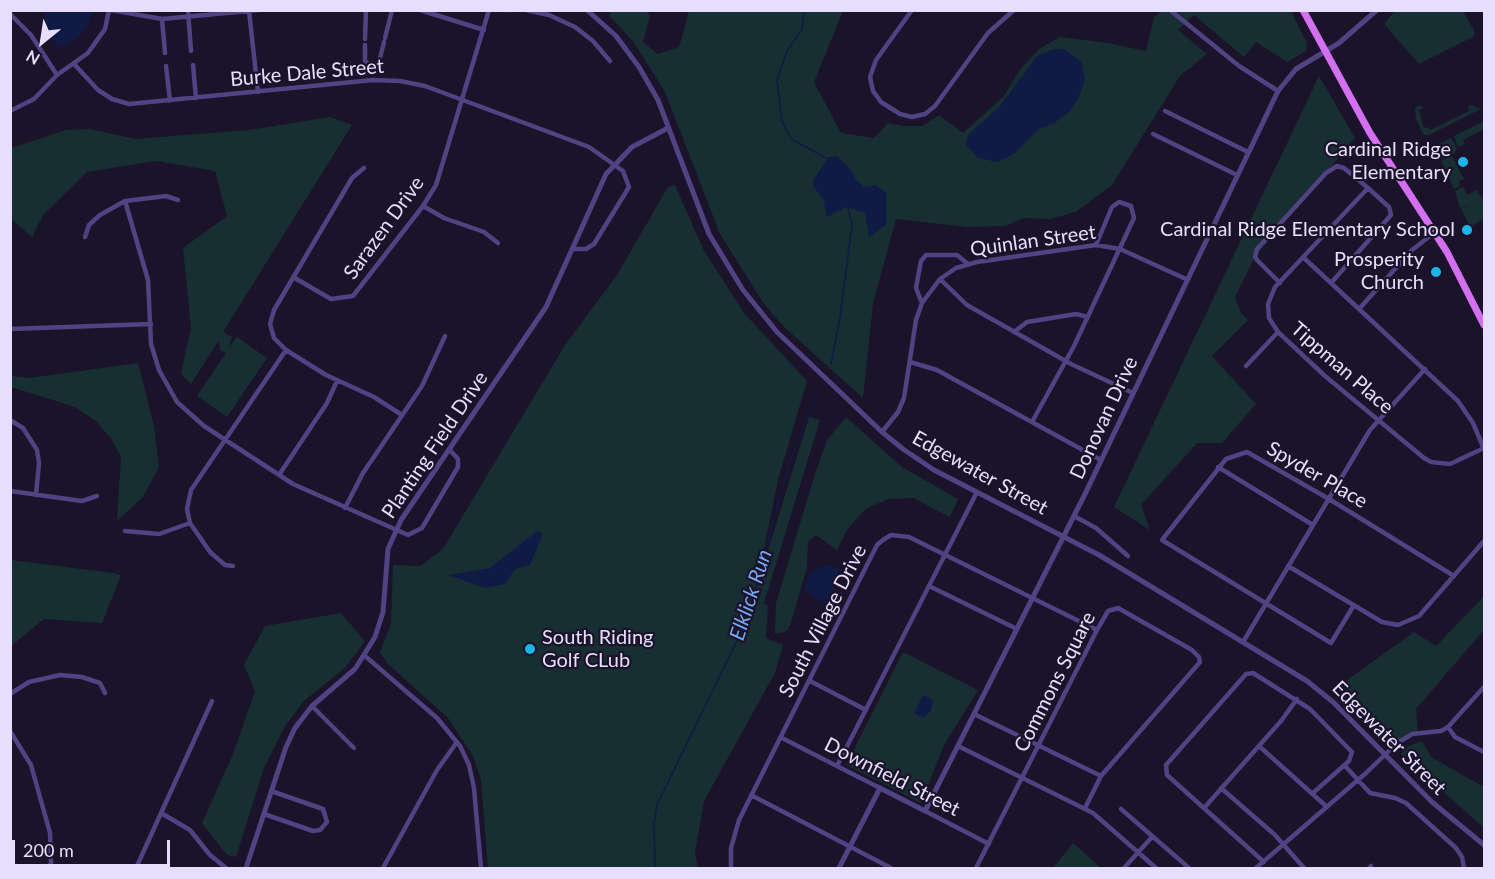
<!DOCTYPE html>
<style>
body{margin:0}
#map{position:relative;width:1495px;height:879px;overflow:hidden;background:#1a1329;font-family:Lato,sans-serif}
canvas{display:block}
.frame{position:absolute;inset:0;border:12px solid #e6defc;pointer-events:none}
.north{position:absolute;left:12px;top:12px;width:60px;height:60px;-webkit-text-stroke:4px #1a1329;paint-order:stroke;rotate:210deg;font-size:16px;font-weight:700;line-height:24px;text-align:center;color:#e6defc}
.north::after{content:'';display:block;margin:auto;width:21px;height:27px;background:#e6defc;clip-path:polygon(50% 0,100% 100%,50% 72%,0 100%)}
.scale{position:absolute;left:12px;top:840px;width:158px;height:27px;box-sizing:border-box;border:3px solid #e6defc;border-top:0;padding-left:8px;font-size:18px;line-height:21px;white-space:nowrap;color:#e6defc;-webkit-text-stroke:4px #1a1329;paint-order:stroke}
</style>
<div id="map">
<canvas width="1495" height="879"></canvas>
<div class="frame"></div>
<div class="north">N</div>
<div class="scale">200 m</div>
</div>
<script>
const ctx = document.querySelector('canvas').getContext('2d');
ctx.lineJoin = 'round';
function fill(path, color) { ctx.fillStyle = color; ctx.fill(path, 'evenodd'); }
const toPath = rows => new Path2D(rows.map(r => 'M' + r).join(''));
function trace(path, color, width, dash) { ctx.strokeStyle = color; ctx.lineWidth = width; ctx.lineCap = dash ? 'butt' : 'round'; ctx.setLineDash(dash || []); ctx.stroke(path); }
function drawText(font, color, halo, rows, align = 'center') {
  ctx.font = font + ' Lato,sans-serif'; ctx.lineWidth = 4.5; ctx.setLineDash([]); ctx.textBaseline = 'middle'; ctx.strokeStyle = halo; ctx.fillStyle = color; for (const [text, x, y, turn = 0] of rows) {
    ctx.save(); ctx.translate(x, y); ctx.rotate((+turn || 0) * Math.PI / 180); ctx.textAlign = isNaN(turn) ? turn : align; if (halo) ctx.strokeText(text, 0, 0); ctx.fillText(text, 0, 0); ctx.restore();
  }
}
fill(toPath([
 [611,11,647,11,650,15,643,42,658,54,679,47,689,11,843,11,814,82,841,133,874,138,888,123,903,126,922,126,939,115,963,133,1004,96,1019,71,1039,49,1060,37,1108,43,1146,51,1154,17,1162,11,1291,11,1307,43,1306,51,1287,62,1256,42,1244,57,1194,15,1178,30,1207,54,1180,76,1112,185,1076,212,1050,219,1024,218,1005,226,968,227,896,219,873,304,863,398,785,328,764,304,720,234,665,92,633,41,609,16],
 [1395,11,1463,11,1475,32,1473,37,1419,64,1384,24],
 [1319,76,1355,138,1255,257,1235,297,1241,313,1248,320,1212,356,1256,404,1222,443,1197,443,1141,505,1150,530,1114,507],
 [1419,105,1424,108,1419,110,1424,128,1428,127,1430,130,1469,111,1468,107,1471,105,1481,109,1427,136,1423,134,1416,119,1415,109],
 [330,117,352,125,223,332,232,337,229,347,237,337,267,358,227,417,197,396,226,353,220,350,219,340,191,384,181,374,191,327,183,248,227,216,215,171,156,161,87,172,43,215,32,237,11,219,11,148,66,130,89,129,136,139,249,130],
 [1484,121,1484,129,1463,140,1465,144,1458,147,1454,136],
 [1451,138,1457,148,1455,153,1441,159,1435,146],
 [1452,156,1464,179,1459,181,1460,186,1454,189,1441,161],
 [675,185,703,249,744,313,807,381,778,480,755,593,809,417,820,420,764,603,768,606,766,638,783,645,775,673,704,801,695,853,698,868,488,868,481,780,473,756,448,718,387,663,380,652,391,624,393,565,420,566,443,549,565,345,617,275,668,187],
 [1463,187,1467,195,1477,190,1484,201,1484,219,1470,227,1461,209,1468,206,1460,208,1455,191],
 [138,363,154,426,159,467,143,497,117,521,121,457,112,440,96,421,75,407,11,387,11,376,29,378],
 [846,417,902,467,958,499,950,517,913,498,888,499,866,509,848,528,837,550,816,535,808,542,807,567,791,623,787,631,775,634,776,603,815,474,827,440],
 [11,560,113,573,121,575,102,623,44,619,11,646],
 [1484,596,1484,630,1416,709,1418,734,1393,747,1336,688,1414,632,1436,646],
 [341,613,365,641,345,668,305,700,285,726,264,768,236,857,227,855,202,823,233,754,255,691,244,665,265,626],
 [903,652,978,690,944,745,921,803,846,765],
 [1422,741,1431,757,1484,787,1484,828,1401,754,1409,746],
 [1073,843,1101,868,1053,868]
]), '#172f32');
fill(toPath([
 [44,11,44,10,94,11,84,31,69,44,60,47,47,36],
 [1053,49,1064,49,1082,62,1085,80,1078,99,1069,112,1053,124,1039,129,1014,154,997,162,978,158,966,145,968,135,1000,106,1037,56],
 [837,156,852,171,856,180,865,187,876,185,886,193,886,225,869,237,865,213,846,207,827,217,823,199,813,186,813,180,829,157],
 [537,531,543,534,530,565,515,569,505,584,485,588,448,575,490,568],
 [826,565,844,570,826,604,813,597,805,587,811,572],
 [923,695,933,700,931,711,923,718,914,713]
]), '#101b45');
trace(toPath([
 [804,10,802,29,787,51,777,80,782,121,791,139,828,159],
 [831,364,840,318,852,225,848,208],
 [655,868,654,824,657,805,746,622,791,458,817,393]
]), '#101b45', 1.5);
trace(toPath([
 [111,10,162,19,259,10],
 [188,10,191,51],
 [420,10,484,30],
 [504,10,510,10],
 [526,10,549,15,575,27,593,41,610,61],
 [912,10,876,60,870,77,873,91,881,102,900,114,912,117,925,114,935,106,988,33,1014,10],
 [1170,10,1239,66,1278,91],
 [249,11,258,92],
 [10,14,31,35,57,75],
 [162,19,165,53],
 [385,38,392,10],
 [365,39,366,10],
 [365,45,365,61,372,67,379,62,384,42],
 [74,64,98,90,112,99,129,104,373,80,400,81,425,86,589,147,623,171,629,187,594,244,586,249,572,249],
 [193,65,196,98],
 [166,66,170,101],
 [10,111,34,99,57,75,88,53,105,29,109,10],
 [1165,111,1248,152],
 [1153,134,1237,175],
 [364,168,352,178,274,310,270,324,274,338,286,350,326,375,374,397,402,415],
 [1368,188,1275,287,1268,304,1269,318,1278,332,1325,376,1424,458,1431,462,1450,464,1484,448],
 [125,201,148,280,151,344,159,370,177,402,204,426,293,484,408,535,422,528,458,467,458,459,449,449],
 [423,206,444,218,484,232,498,243],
 [85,237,89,225,100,215,125,201,166,196,178,200],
 [1304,258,1458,401,1473,423,1484,449],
 [293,277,331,299,353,296,423,206,436,185,489,10],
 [940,279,967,305,1071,364,1133,393],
 [1280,283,1257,260,1255,257,1257,249,1326,173,1337,166,1344,168,1368,188,1389,207,1391,215,1331,283],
 [922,303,916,288,921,261,926,255,957,255,968,264],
 [1359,309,1412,250,1435,232],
 [10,329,151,324],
 [1014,332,1027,322,1076,314,1088,317],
 [910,362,937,370,1101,460],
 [1246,366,1278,332],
 [10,420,23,428,37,450,39,463,36,495],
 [1032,422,1074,346,1134,218,1131,206,1119,202,1112,207,1096,245],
 [882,432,898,412,904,398,916,320,922,303,940,279,956,268,977,262,1096,245,1120,249,1186,279],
 [1218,467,1313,525],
 [279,475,327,403,337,381],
 [10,491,82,501,97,496],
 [345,508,363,473,422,386,445,336],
 [1074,516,1096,528,1128,556],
 [125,531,159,534,190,523],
 [233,566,225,565,210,552,190,523,187,509,191,490,286,350],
 [1288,566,1382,622,1398,625,1419,616,1484,541],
 [929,586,1017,629],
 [1354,605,1331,643,1162,540,1226,459,1247,452,1329,499,1454,576],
 [1243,642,1370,430,1425,369],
 [365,656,437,718,460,746,469,765,474,788,481,868],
 [810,681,866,710],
 [10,694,29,682,60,675,82,677,100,683,105,693],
 [312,706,354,748],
 [974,714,1101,776],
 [1448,727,1455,737,1484,752],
 [10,731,31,765,50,833,51,863,48,868],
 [782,738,880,788],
 [958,746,1093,813,1156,868],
 [1259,746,1327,807],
 [837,766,977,492],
 [1345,766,1370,793,1395,798,1406,803,1456,848,1462,857,1464,868],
 [1221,788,1275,835,1304,868],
 [751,795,891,868],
 [1204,808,1281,721,1297,699],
 [1121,809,1189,868],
 [925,811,989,844],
 [161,813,190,830,210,855,226,868],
 [264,814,313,831,320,830,327,822,323,809,271,791],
 [1264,862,1167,775,1166,765,1246,674,1253,673,1310,709,1352,752,1349,761,1313,793],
 [136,868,212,701],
 [383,868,437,770,457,742],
 [731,868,731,848,739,820,877,545,883,540,891,535,909,537,1097,630],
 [976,868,1097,630,1108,611,1118,608,1192,650,1199,657,1200,662,1101,776,1085,808],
 [1124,868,1152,837],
 [1256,868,1366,773,1396,744,1412,734,1441,731,1448,727,1484,687],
 [1369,868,1371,866]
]), '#4f4383', 4.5);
trace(toPath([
 [587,10,616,36,639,67,658,100,709,234,743,290,777,332,882,432,903,449,934,470,1099,555,1307,681,1333,702,1432,802,1484,845],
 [246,868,286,747,295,728,312,706,355,669,375,637,383,612,388,549,401,520,546,307,606,174,632,147,668,128],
 [839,868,880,788,925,811,1085,494,1278,91,1296,69,1339,43,1377,10]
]), '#4f4383', 5);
trace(toPath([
 [1303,10,1370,133,1447,252,1484,325]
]), '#d56ff2', 7);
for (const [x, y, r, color] of [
 [1463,162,6,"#1cb5ea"],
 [1467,230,6,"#1cb5ea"],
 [1436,272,6,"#1cb5ea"],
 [530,649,6,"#1cb5ea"]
]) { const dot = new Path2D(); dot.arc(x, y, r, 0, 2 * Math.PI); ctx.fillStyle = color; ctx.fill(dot); trace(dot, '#1a1329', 2); }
drawText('20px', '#e6defc', '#1a1329', [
 ["Burke Dale Street",307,73,-5],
 ["Sarazen Drive",384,228,-54],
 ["Quinlan Street",1033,241,-8],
 ["Tippman Place",1342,368,41],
 ["Donovan Drive",1104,418,-65],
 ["Planting Field Drive",435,445,-56],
 ["Edgewater Street",980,473,29],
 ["Spyder Place",1317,475,30],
 ["South Village Drive",823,621,-63],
 ["Commons Square",1055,682,-63],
 ["Edgewater Street",1389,738,45],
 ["Downfield Street",892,777,27]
]);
drawText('20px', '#e6defc', '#1a1329', [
 ["Cardinal Ridge",1451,150],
 ["Elementary",1451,173],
 ["Cardinal Ridge Elementary School",1455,230],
 ["Prosperity",1424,260],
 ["Church",1424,283],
 ["South Riding",542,638,"left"],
 ["Golf CLub",542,661,"left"]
], 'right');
drawText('italic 21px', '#76a5f2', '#1a1329', [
 ["Elklick Run",751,595,-72]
]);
</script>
